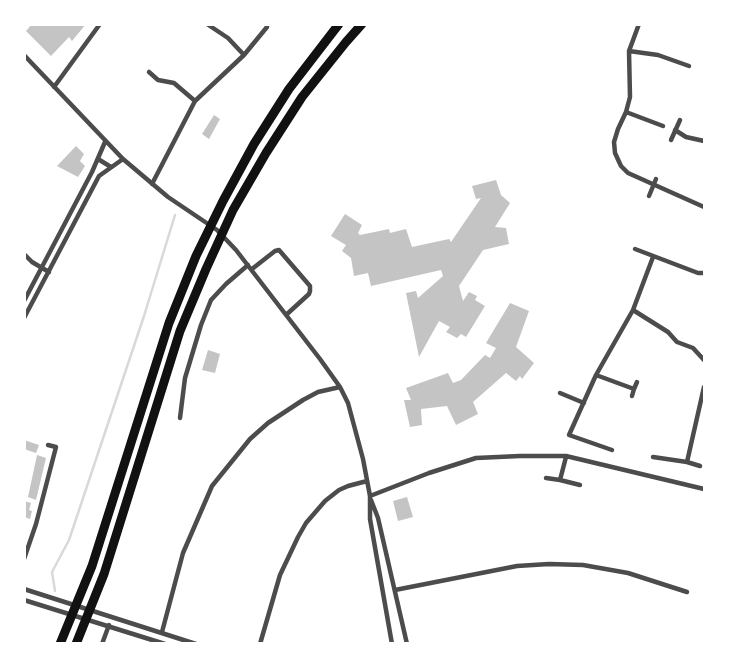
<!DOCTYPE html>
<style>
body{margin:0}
#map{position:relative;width:729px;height:668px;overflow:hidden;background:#fff;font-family:"Space Grotesk",sans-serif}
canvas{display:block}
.frame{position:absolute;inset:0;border:26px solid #fff;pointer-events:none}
</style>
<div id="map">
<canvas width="729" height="668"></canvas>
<div class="frame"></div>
</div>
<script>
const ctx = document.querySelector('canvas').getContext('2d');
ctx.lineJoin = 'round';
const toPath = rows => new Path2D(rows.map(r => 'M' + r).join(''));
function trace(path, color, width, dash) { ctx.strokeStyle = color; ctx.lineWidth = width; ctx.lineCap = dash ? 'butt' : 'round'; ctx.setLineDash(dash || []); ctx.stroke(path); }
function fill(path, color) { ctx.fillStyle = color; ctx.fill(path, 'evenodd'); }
trace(toPath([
 [55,591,52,572,69,540,144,316,175,215]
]), '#d9d9d9', 2.5);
fill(toPath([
 [32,24,86,24,72,41,69,37,51,56,26,31],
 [214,115,220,119,209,139,202,134],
 [76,146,84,154,80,161,85,166,78,177,57,166],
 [496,180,501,195,510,203,495,227,506,228,509,244,483,250,459,286,463,301,469,292,477,296,475,300,485,306,466,337,461,334,457,338,446,332,450,327,439,321,419,357,406,293,416,291,418,298,443,276,441,270,371,286,368,273,354,276,351,258,342,251,346,245,331,236,345,214,362,225,358,233,360,235,389,229,390,233,406,229,412,247,449,239,451,242,481,198,476,199,472,186],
 [510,303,529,311,516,347,534,363,522,379,520,376,516,381,506,373,473,402,478,414,456,425,447,406,421,409,422,425,410,427,404,400,411,400,406,388,448,373,453,383,461,380,485,355,490,358,496,348,486,343],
 [208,350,220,354,215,373,202,370],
 [24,440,39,445,36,453,24,449],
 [37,455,46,458,36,500,28,497],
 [407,497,413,517,398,521,393,501],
 [24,501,31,503,29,510,32,511,30,519,24,517]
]), '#c4c4c4');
trace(toPath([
 [207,24,228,38,244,55],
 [639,24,629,51,630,97,626,112,618,129,614,142,615,153,621,166,628,173,704,207],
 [629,51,658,55,689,66],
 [24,55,123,159,168,197,217,230,236,250,320,359,340,387,348,403,363,459,370,496,370,519,392,644],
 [149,72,158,80,174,83,195,101],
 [54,87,100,24],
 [626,112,663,126],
 [675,130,686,137,704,141],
 [671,140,680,120],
 [98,159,111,167],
 [152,184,195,101,244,55,267,27],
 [649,196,656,179],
 [635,249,698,273,704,273],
 [24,254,32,262,49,272],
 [252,269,275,251,279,250,310,286,310,291,309,294,286,315],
 [24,301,92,172,105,142],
 [633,310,668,332,677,342,693,348,704,360],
 [24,318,99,176,123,159],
 [596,375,634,389,632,396],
 [634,389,637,382],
 [560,393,584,403],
 [180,418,185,378,201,325,211,300,226,284,248,265],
 [612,450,569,435,596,375,633,310,653,257],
 [653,457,687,462,704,387],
 [687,462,700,466],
 [546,478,560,480,580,485],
 [560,480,566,457],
 [370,496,429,473,476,458,520,456,566,456,704,489],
 [371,500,378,518,407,644],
 [24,559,36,524,56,447,48,445],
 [24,589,196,644],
 [395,590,517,566,549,564,583,565,628,573,687,592],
 [24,600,165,644],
 [162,632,183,553,212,486,250,439,268,423,303,400,318,392,340,387],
 [102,644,109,625],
 [260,644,280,575,298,537,306,523,325,501,339,490,348,486,367,481]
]), '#4c4c4c', 4.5);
trace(toPath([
 [60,644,92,566,169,323,196,256,223,201,254,144,289,89,339,24],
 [76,644,104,574,180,331,206,269,233,210,266,153,302,97,346,42,362,24]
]), '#111', 9);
</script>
